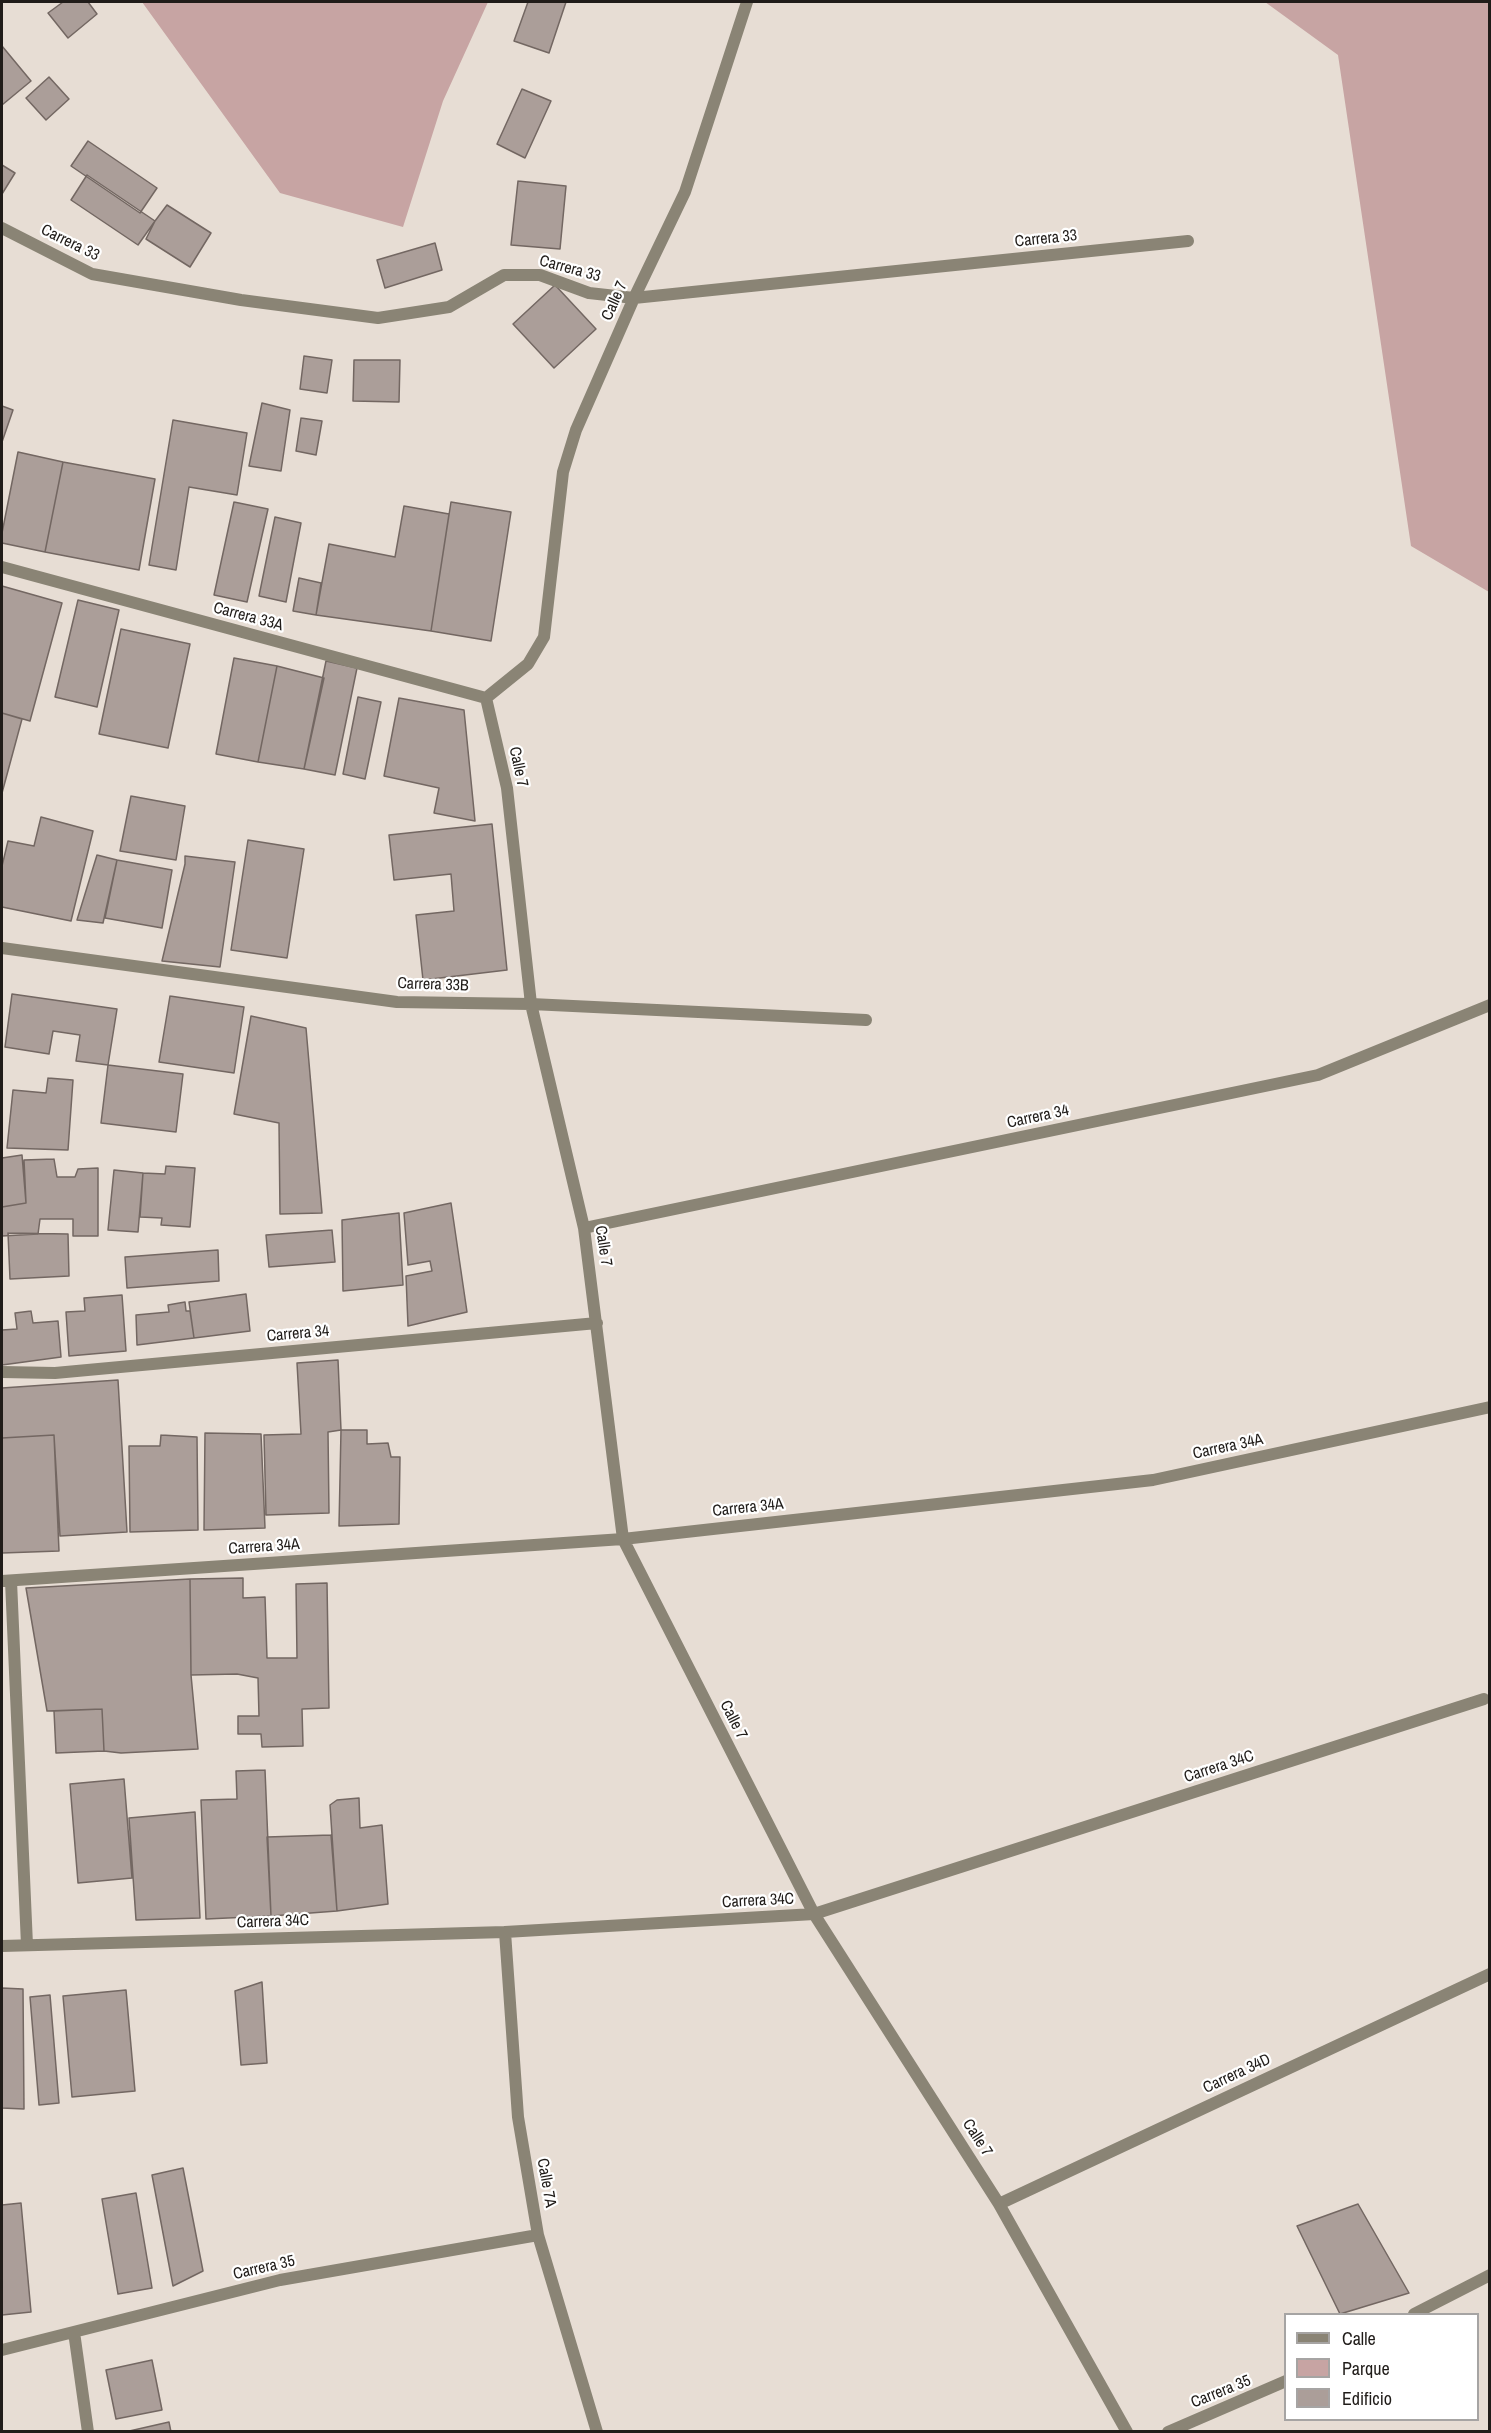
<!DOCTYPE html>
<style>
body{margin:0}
#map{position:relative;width:1491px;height:2433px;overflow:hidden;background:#e7ddd4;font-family:"Archivo Narrow",sans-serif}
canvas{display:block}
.frame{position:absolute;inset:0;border:3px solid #201c19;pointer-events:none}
.legend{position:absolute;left:1284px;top:2313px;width:195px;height:108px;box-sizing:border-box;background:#fff;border:2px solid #a6a4a3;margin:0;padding:8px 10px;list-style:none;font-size:18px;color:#201c19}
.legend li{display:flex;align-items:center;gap:12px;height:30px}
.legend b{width:30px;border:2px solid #a6a4a3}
</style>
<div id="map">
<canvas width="1491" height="2433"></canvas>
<div class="frame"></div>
<ul class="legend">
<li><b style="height:8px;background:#8a8475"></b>Calle</li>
<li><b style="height:16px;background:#c7a4a3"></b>Parque</li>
<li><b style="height:16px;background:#ab9e99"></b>Edificio</li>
</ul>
</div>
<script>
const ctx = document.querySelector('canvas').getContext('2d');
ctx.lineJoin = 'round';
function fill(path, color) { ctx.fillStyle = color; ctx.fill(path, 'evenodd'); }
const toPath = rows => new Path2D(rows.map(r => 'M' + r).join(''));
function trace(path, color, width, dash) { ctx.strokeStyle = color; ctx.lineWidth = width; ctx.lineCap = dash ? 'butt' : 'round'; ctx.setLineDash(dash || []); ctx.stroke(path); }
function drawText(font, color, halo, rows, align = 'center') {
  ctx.font = font + ' "Archivo Narrow",sans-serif'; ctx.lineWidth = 4.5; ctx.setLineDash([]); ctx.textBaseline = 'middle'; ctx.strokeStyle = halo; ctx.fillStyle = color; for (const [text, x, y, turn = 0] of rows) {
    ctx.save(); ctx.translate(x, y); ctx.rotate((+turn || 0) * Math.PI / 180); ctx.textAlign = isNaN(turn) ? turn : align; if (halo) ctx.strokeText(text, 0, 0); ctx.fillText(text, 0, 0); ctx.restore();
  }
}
fill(toPath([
 [142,2,488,2,443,101,403,227,280,193],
 [1265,2,1489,2,1489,592,1411,546,1338,55]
]), '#c7a4a3');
const building = toPath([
 [63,2,88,2,97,14,68,38,48,13,63,2],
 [528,2,566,2,549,53,514,41,528,2],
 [2,46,31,81,2,105,2,46],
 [49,77,69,99,46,120,26,98,49,77],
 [522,89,551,101,525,158,497,144,522,89],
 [88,141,157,188,140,213,71,166,88,141],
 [2,165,15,173,2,194,2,165],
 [87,175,155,221,138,245,71,200,87,175],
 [518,181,566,186,560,249,511,245,518,181],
 [167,205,211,233,190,267,146,239,155,221,167,205],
 [435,243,442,270,385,288,377,260,435,243],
 [555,285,596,329,554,368,513,324,555,285],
 [304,356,332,360,327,393,300,389,304,356],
 [354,360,400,360,399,402,353,401,354,360],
 [262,403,290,410,281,471,249,466,262,403],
 [2,406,13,410,2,442,2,406],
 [301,418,322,421,316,455,296,451,301,418],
 [173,420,247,433,237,495,189,487,176,570,149,565,173,420],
 [18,452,63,462,45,552,2,543,2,533,18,452],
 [63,462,155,479,139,570,45,552,63,462],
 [234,502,268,509,247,602,214,595,234,502],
 [451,502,511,512,491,641,431,631,451,502],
 [404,506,449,514,431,631,316,615,329,544,395,557,404,506],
 [275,517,301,523,286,602,259,596,275,517],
 [299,578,321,583,316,615,293,611,299,578],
 [2,586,62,603,30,721,2,713,2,586],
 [78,600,119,610,97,707,55,697,78,600],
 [121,629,190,644,168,748,99,734,121,629],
 [234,658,277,666,258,762,216,754,234,658],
 [326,661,357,668,335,775,304,769,326,661],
 [277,666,324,678,304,769,258,762,277,666],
 [358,697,381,702,365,779,343,774,358,697],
 [399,698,464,710,475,821,434,813,439,788,384,776,399,698],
 [2,713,22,719,2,793,2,713],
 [131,796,185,806,176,860,120,851,131,796],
 [41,817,93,831,71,921,2,907,2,866,8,841,34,846,41,817],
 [492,824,507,970,423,980,416,915,454,911,451,874,394,880,389,835,492,824],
 [248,840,304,849,287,958,231,950,248,840],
 [97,855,117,860,103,923,77,920,97,855],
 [185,856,235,862,220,967,162,961,185,864,185,856],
 [117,860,172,870,162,928,105,918,117,860],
 [12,994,117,1009,108,1065,76,1061,80,1035,53,1031,49,1054,5,1047,12,994],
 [170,996,244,1007,234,1073,159,1062,170,996],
 [251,1016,306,1028,322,1213,280,1214,279,1123,234,1114,251,1016],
 [108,1065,183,1074,176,1132,101,1123,108,1065],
 [48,1078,73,1080,68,1150,7,1148,13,1090,46,1093,48,1078],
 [22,1155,26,1203,2,1207,2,1158,22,1155],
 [54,1159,57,1177,75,1177,78,1169,98,1168,98,1236,73,1236,73,1219,40,1219,38,1234,2,1236,2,1207,26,1203,24,1160,54,1159],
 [166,1166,195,1168,190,1227,161,1225,162,1218,140,1217,143,1173,165,1174,166,1166],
 [114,1170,143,1173,138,1232,108,1230,114,1170],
 [451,1203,467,1312,408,1326,406,1276,432,1271,430,1261,408,1265,404,1213,451,1203],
 [399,1213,403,1285,343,1291,342,1220,399,1213],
 [332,1230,335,1262,269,1267,266,1235,332,1230],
 [8,1233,68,1234,69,1276,10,1279,8,1233],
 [218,1250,219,1281,127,1288,125,1257,218,1250],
 [246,1294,250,1331,194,1338,189,1302,246,1294],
 [122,1295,126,1351,69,1356,66,1312,85,1311,84,1298,122,1295],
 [185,1302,186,1311,190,1311,194,1338,137,1345,136,1315,169,1312,168,1305,185,1302],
 [31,1311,33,1323,58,1321,61,1357,2,1365,2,1330,17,1329,15,1313,31,1311],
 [338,1360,341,1430,328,1432,329,1513,266,1515,264,1435,301,1434,297,1363,338,1360],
 [118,1380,127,1532,60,1536,54,1435,2,1438,2,1388,118,1380],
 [341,1430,367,1430,367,1444,388,1443,391,1457,400,1457,399,1524,339,1526,341,1430],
 [205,1433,261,1434,265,1528,204,1530,205,1433],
 [54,1435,59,1551,2,1553,2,1438,54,1435],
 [161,1435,197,1437,198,1530,130,1532,129,1446,160,1446,161,1435],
 [243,1578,243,1598,265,1597,267,1658,297,1658,296,1584,327,1583,329,1708,302,1709,303,1746,262,1747,261,1734,238,1734,238,1716,259,1716,258,1678,237,1674,191,1675,190,1579,243,1578],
 [190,1579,191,1675,198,1749,121,1753,104,1751,102,1709,47,1711,26,1588,190,1579],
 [102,1709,104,1751,56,1753,54,1711,102,1709],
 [265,1770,271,1916,206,1919,201,1800,237,1799,236,1771,265,1770],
 [124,1779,132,1878,78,1883,70,1784,124,1779],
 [359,1798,360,1828,382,1825,388,1904,337,1911,330,1805,337,1800,359,1798],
 [195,1812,200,1918,136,1920,129,1818,195,1812],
 [331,1835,337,1911,271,1916,267,1837,331,1835],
 [262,1982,267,2063,241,2065,235,1991,262,1982],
 [2,1988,23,1989,24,2109,2,2108,2,1988],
 [126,1990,135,2091,72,2097,63,1996,126,1990],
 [50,1995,59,2103,39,2105,30,1997,50,1995],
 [183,2168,203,2271,173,2286,152,2175,183,2168],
 [136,2193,152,2288,118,2294,102,2199,136,2193],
 [21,2203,31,2312,2,2315,2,2205,21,2203],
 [1358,2204,1409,2293,1340,2314,1297,2226,1358,2204],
 [152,2360,162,2410,116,2419,106,2370,152,2360],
 [169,2422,171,2432,125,2432,169,2422]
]);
fill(building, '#ab9e99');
trace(building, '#736762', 1.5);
trace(toPath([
 [747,2,685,192,634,298,576,430,563,472,544,637,528,664,486,698,507,788,531,1004,584,1228,623,1539,814,1914,999,2204,1127,2432],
 [2,228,92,274,241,300,378,318,449,307,504,275,540,275,589,293,634,298,1188,241],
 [2,567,486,698],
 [2,948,397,1002,531,1004,866,1020],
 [584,1228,1318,1075,1490,1005],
 [2,1372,55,1373,597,1323],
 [2,1581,623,1539,1153,1480,1490,1407],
 [11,1581,27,1945],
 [505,1932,518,2117,538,2235,597,2432],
 [2,1946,505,1932,814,1914,1484,1699],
 [999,2204,1490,1974],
 [1414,2314,1490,2275],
 [74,2332,88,2432],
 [2,2350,280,2280,538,2235],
 [1168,2432,1286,2381]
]), '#8a8475', 12);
drawText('16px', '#201c19', '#fff', [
 ["Carrera 33",1046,239,-6],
 ["Carrera 33",70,243,26],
 ["Carrera 33",570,269,15],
 ["Calle 7",615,301,-66],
 ["Carrera 33A",248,617,15],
 ["Calle 7",518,767,78],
 ["Carrera 33B",433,985,2],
 ["Carrera 34",1038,1117,-12],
 ["Calle 7",603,1246,81],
 ["Carrera 34",298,1334,-5],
 ["Carrera 34A",1228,1447,-12],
 ["Carrera 34A",748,1508,-6],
 ["Carrera 34A",264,1547,-4],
 ["Calle 7",733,1720,63],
 ["Carrera 34C",1219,1767,-18],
 ["Carrera 34C",758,1901,-3],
 ["Carrera 34C",273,1922,-2],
 ["Carrera 34D",1237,2074,-25],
 ["Calle 7",977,2138,57],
 ["Calle 7A",546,2183,80],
 ["Carrera 35",264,2268,-13],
 ["Carrera 35",1221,2392,-22]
]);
</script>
